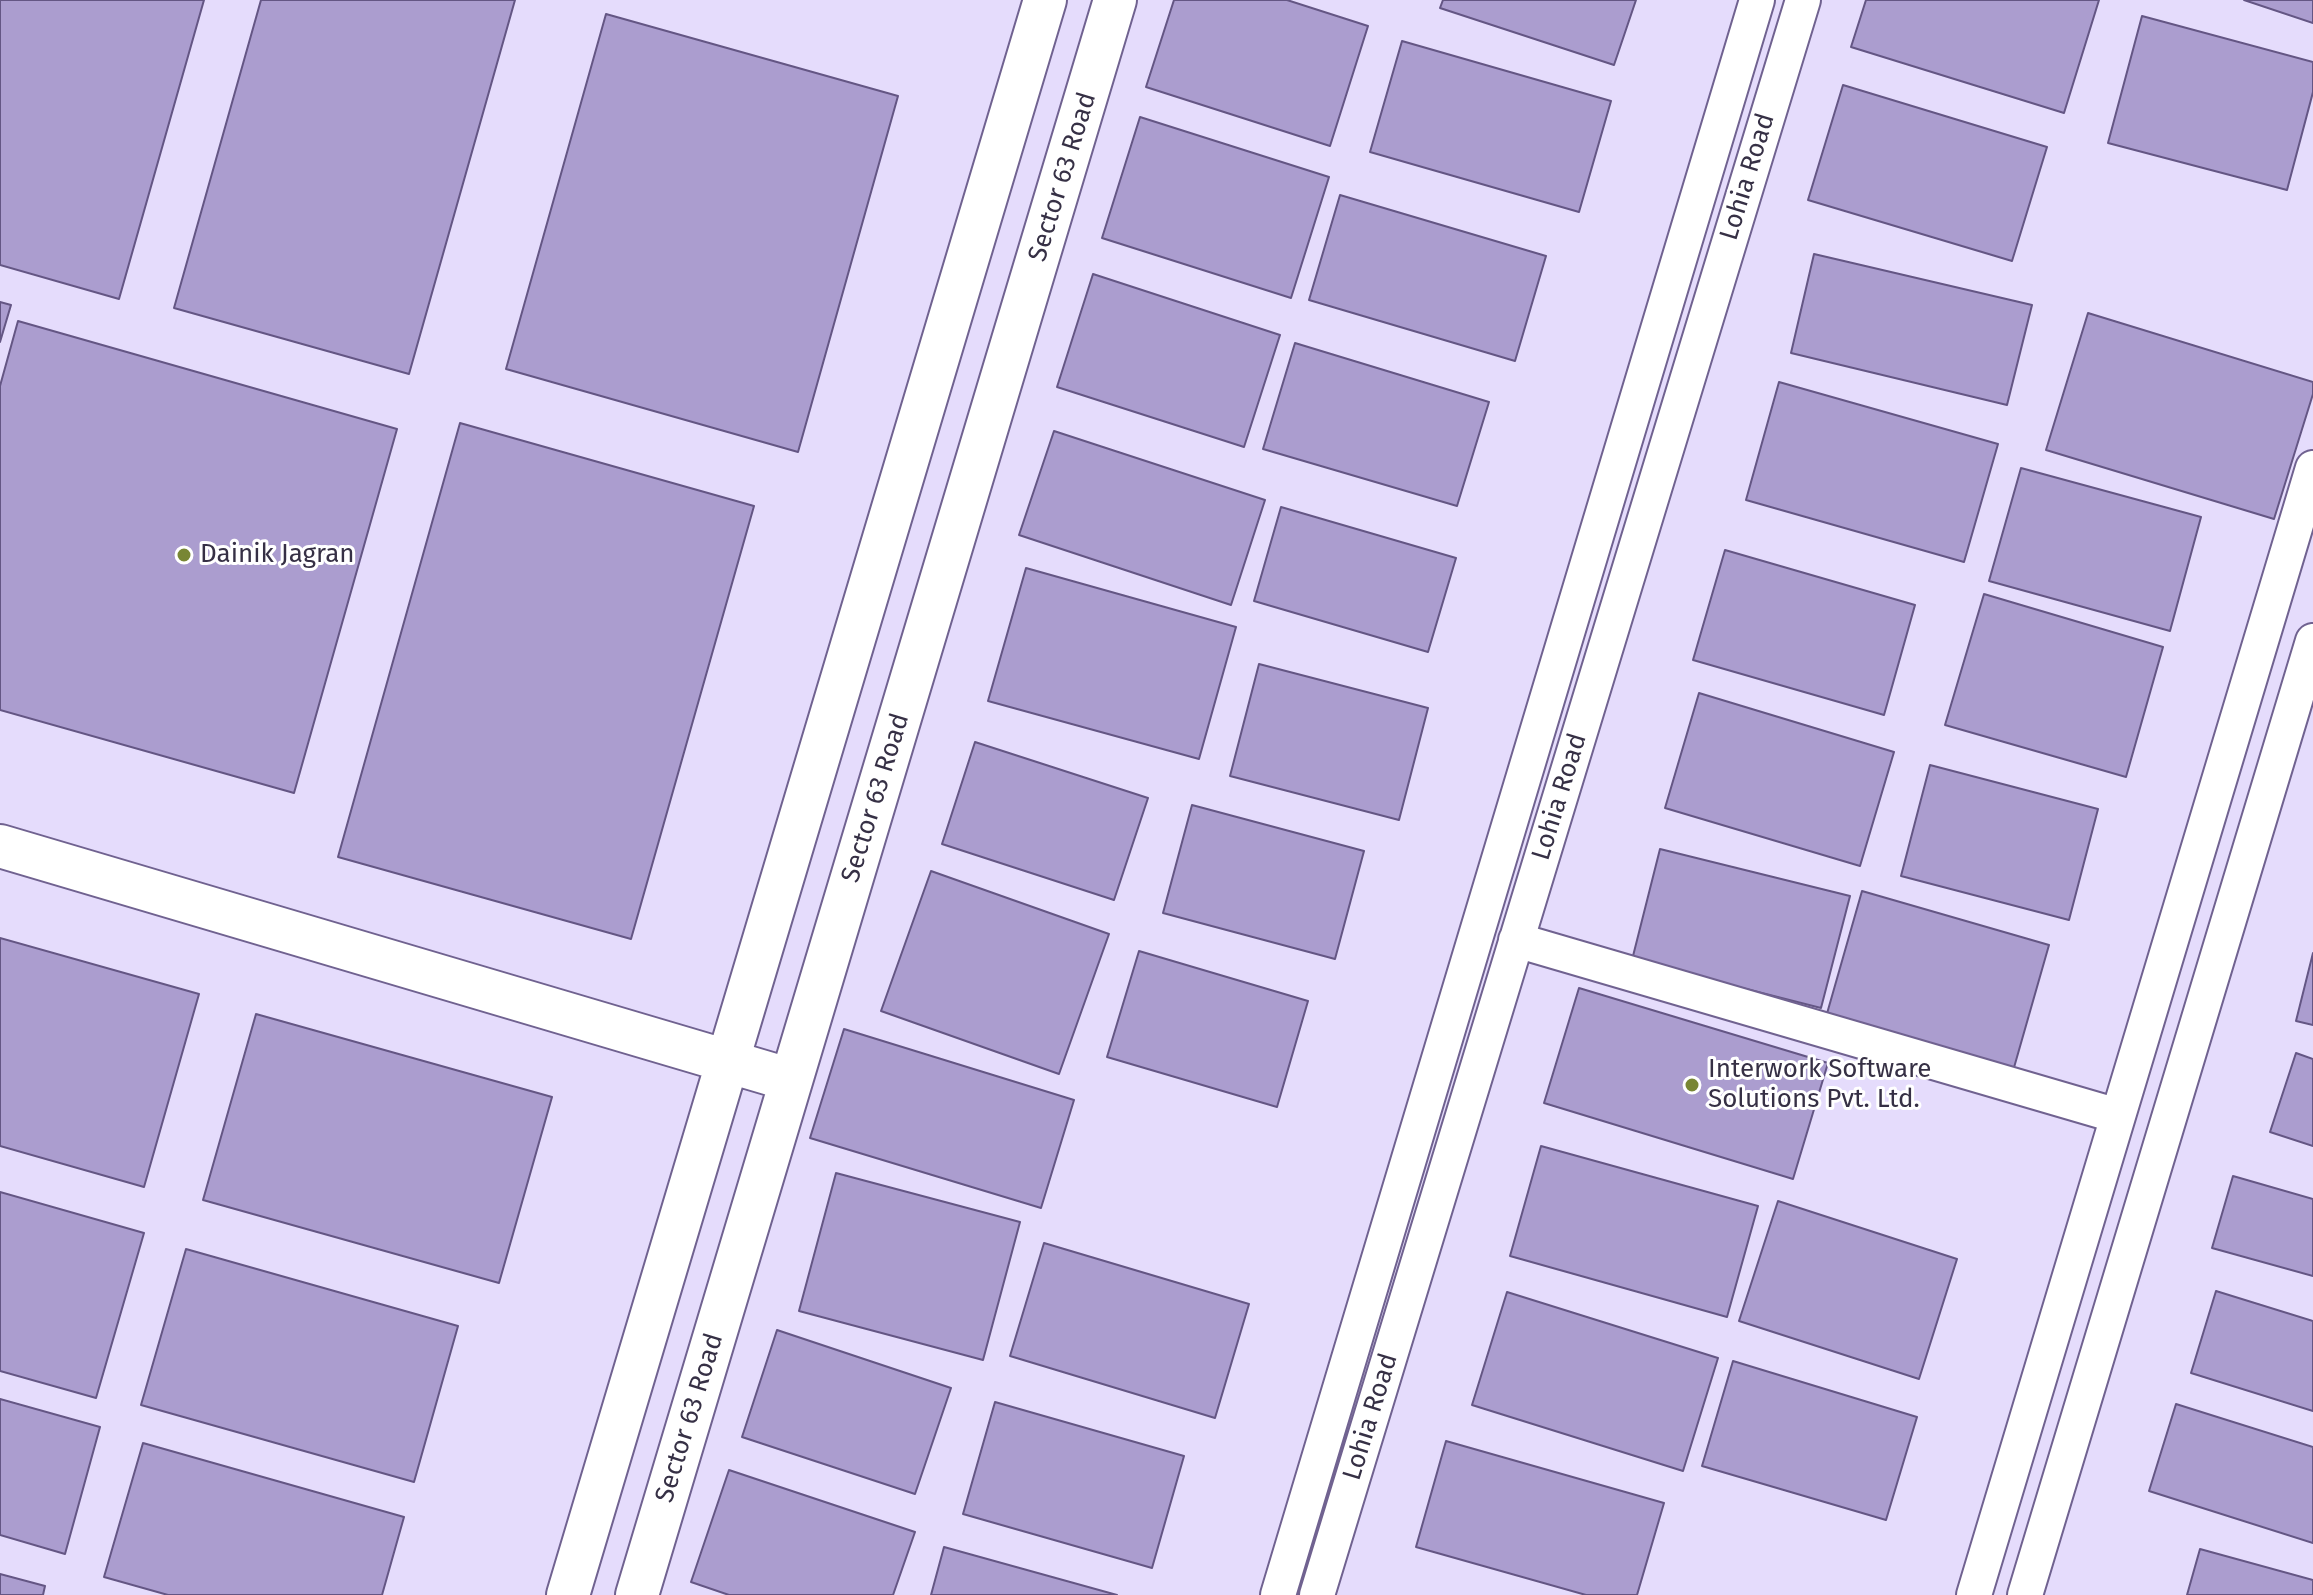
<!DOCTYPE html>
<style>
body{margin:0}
canvas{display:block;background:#e5dcfc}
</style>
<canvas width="2313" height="1595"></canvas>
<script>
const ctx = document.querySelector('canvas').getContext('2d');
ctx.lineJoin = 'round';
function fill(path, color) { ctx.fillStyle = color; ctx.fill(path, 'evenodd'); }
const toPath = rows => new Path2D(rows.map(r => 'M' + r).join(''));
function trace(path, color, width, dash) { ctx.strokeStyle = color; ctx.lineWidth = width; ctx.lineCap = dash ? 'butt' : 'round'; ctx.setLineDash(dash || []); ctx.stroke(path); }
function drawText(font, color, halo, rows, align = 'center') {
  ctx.font = font + ' "Fira Sans",sans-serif'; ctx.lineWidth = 6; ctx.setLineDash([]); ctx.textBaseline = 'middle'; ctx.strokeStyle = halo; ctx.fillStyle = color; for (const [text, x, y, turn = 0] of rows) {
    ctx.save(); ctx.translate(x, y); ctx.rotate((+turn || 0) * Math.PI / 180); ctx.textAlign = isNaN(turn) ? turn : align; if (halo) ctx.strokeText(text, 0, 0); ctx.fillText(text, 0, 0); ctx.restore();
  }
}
const building = toPath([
 [0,0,204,0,119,299,0,265,0,0],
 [261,0,515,0,409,374,174,308,261,0],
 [1174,0,1287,0,1368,26,1330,146,1146,87,1174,0],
 [1443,0,1636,0,1614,65,1440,8,1443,0],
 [1866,0,2099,0,2064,113,1851,47,1866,0],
 [2244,0,2313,0,2313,23,2244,0],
 [606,14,898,96,798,452,506,369,606,14],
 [2142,16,2313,62,2313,92,2287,190,2108,143,2142,16],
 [1402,41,1611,101,1579,212,1370,152,1402,41],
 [1843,85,2047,147,2012,261,1808,200,1843,85],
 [1140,117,1329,177,1291,298,1102,238,1140,117],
 [1340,195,1546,256,1515,361,1309,300,1340,195],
 [1814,254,2032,305,2007,405,1791,353,1814,254],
 [1093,274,1280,335,1244,447,1057,387,1093,274],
 [0,302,11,305,0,342,0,302],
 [2088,313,2313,382,2313,394,2274,519,2046,450,2088,313],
 [18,321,397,429,294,793,0,710,0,386,18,321],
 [1295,343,1489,402,1457,506,1263,449,1295,343],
 [1779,382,1998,444,1964,562,1746,500,1779,382],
 [460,423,754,506,631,939,338,857,460,423],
 [1054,431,1265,500,1231,605,1019,535,1054,431],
 [2021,468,2201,517,2170,631,1989,581,2021,468],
 [1281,507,1456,558,1428,652,1254,601,1281,507],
 [1725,550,1915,605,1884,715,1693,660,1725,550],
 [1026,568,1236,627,1199,759,988,701,1026,568],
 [1984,594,2163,647,2126,777,1945,725,1984,594],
 [1259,664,1428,708,1399,820,1230,776,1259,664],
 [1699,693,1894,752,1860,866,1665,808,1699,693],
 [975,742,1148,798,1114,900,942,844,975,742],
 [1930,765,2098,809,2069,920,1901,876,1930,765],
 [1192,805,1364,851,1335,959,1163,913,1192,805],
 [1660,849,1850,896,1821,1008,1632,960,1660,849],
 [931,871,1109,934,1059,1074,881,1011,931,871],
 [1862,891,2049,945,2011,1078,1824,1024,1862,891],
 [0,938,199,994,144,1187,0,1146,0,938],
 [1139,951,1308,1001,1277,1107,1107,1057,1139,951],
 [2313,953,2313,1025,2296,1021,2313,953],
 [1579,988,1828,1063,1793,1179,1544,1103,1579,988],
 [256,1014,552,1097,499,1283,203,1200,256,1014],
 [844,1029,1074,1100,1041,1208,810,1138,844,1029],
 [2296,1053,2313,1059,2313,1146,2270,1132,2296,1053],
 [1541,1146,1758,1206,1727,1317,1510,1256,1541,1146],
 [836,1173,1020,1222,983,1360,799,1311,836,1173],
 [2233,1176,2313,1199,2313,1276,2212,1248,2233,1176],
 [0,1192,144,1233,96,1398,0,1371,0,1192],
 [1778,1201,1957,1259,1919,1379,1739,1321,1778,1201],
 [1044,1243,1249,1304,1215,1418,1010,1356,1044,1243],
 [186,1249,458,1326,414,1482,141,1405,186,1249],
 [2216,1291,2313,1321,2313,1411,2191,1373,2216,1291],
 [1507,1292,1718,1358,1683,1471,1472,1405,1507,1292],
 [777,1330,951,1388,915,1494,742,1437,777,1330],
 [1733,1361,1917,1417,1886,1520,1702,1466,1733,1361],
 [0,1399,100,1427,65,1554,0,1535,0,1399],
 [995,1402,1184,1456,1152,1568,963,1514,995,1402],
 [2176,1404,2313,1447,2313,1543,2149,1491,2176,1404],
 [1446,1441,1664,1503,1637,1595,1586,1595,1416,1547,1446,1441],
 [143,1443,404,1517,382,1595,168,1595,104,1577,143,1443],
 [729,1470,915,1532,893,1595,729,1595,691,1582,729,1470],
 [944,1547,1117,1595,931,1595,944,1547],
 [2200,1549,2313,1580,2313,1595,2187,1595,2200,1549],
 [0,1574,45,1586,43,1595,0,1595,0,1574]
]);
fill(building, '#ab9dcf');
trace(building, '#645684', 2);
const minor = toPath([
 [1516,940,2118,1116],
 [1278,1595,1757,0],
 [1317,1595,1803,0],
 [1974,1595,2313,468],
 [2025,1595,2313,641]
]);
const tertiary = toPath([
 [0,846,791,1080],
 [568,1595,1045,0],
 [637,1595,1115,0]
]);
trace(minor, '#706290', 38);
trace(tertiary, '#706290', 46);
trace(minor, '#fff', 34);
trace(tertiary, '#fff', 42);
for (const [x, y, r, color] of [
 [184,555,8,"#788634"],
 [1692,1085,8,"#788634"]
]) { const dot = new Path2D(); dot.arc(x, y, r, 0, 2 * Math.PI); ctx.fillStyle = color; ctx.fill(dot); trace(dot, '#fff', 3); }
drawText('26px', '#363045', '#fff', [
 ["Sector 63 Road",1063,177,-73],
 ["Lohia Road",1748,177,-73],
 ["Lohia Road",1560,797,-73],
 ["Sector 63 Road",876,798,-73],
 ["Lohia Road",1371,1417,-73],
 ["Sector 63 Road",690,1418,-73]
]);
drawText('26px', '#363045', '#fff', [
 ["Dainik Jagran",200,555],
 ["Interwork Software",1708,1070],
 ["Solutions Pvt. Ltd.",1708,1100]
], 'left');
</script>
